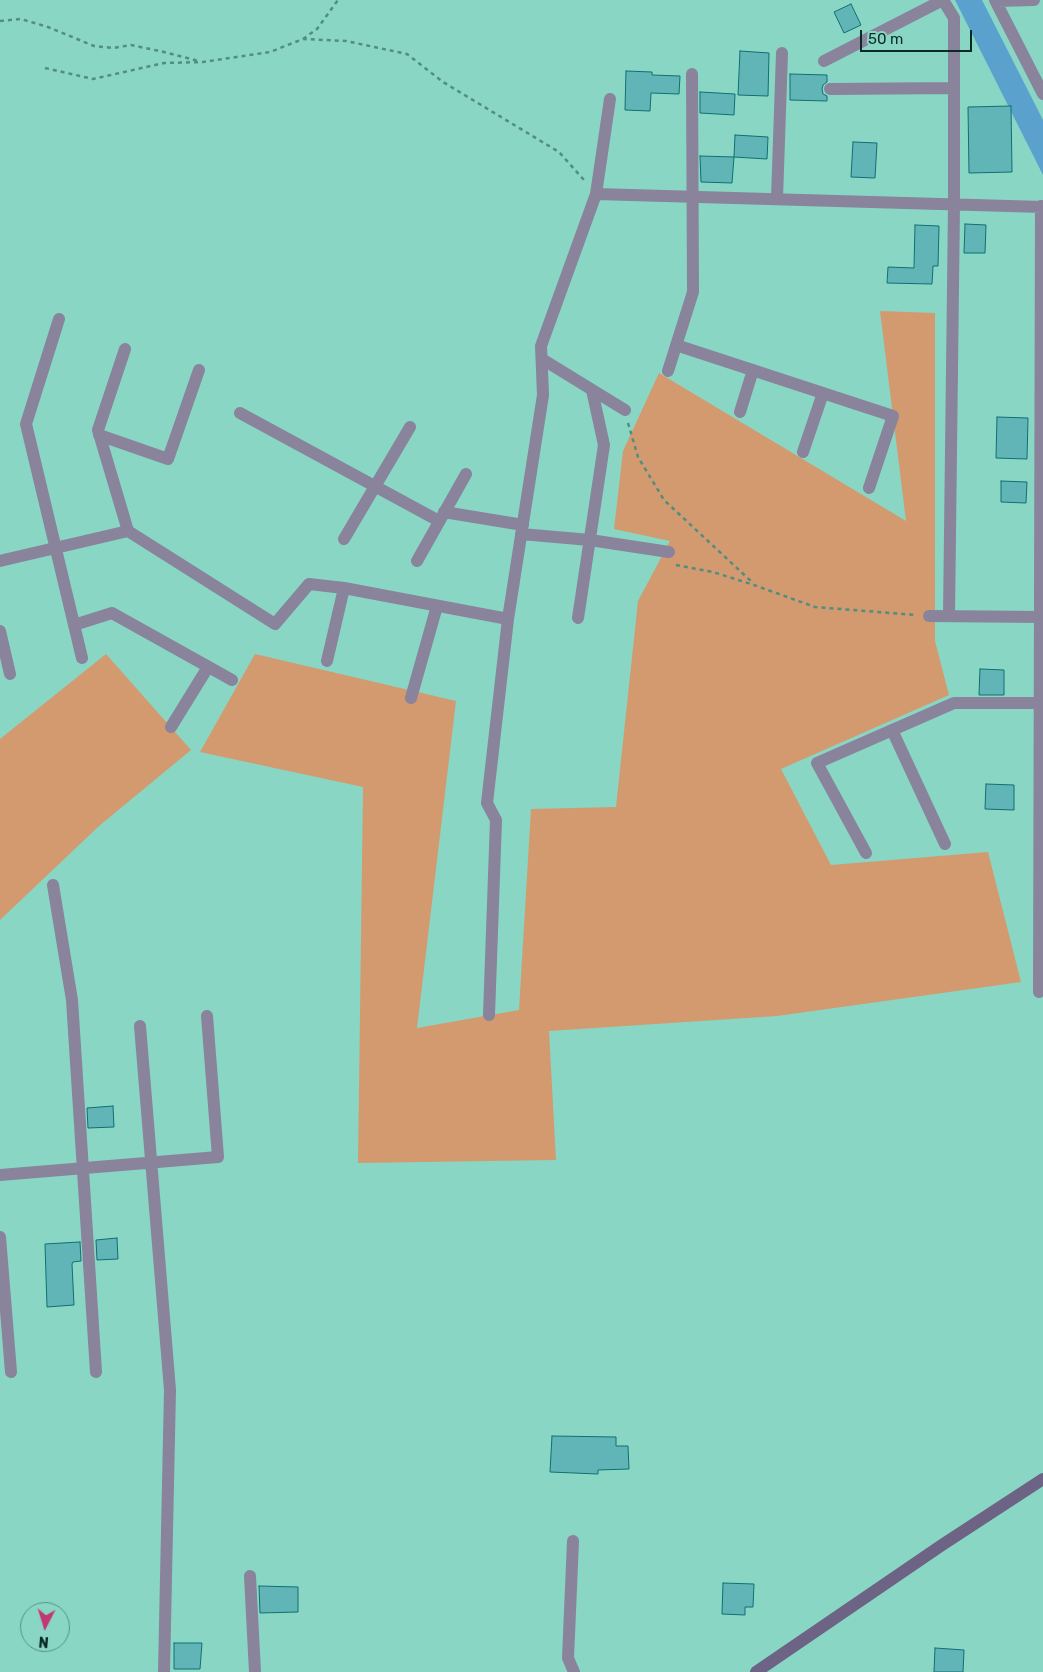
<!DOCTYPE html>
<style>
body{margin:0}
#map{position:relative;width:1043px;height:1672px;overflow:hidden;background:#89d6c4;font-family:Rubik,sans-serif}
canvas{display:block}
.north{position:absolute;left:20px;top:1602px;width:50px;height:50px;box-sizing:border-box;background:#89d6c4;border:1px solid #569284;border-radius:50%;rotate:185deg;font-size:14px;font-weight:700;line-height:20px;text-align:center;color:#092b24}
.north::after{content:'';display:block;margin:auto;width:18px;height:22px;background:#c13875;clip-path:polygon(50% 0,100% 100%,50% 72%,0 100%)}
.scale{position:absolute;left:860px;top:30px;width:112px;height:22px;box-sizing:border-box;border:2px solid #092b24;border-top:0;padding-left:6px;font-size:15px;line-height:18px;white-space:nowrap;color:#092b24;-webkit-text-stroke:4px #89d6c4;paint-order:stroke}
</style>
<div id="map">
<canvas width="1043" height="1672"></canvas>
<div class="north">N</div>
<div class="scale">50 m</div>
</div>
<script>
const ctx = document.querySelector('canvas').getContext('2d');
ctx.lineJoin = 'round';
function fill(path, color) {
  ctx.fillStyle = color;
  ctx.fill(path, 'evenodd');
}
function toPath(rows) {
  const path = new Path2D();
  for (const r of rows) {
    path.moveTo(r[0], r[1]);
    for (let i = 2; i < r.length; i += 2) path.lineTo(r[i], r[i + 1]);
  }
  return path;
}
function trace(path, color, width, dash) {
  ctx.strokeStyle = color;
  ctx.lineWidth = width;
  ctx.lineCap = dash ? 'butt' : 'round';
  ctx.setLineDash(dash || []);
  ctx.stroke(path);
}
const green = toPath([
 [880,311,935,313,935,641,949,695,781,769,831,865,988,852,1021,982,777,1016,549,1031,556,1160,358,1163,363,787,200,752,255,654,456,701,417,1028,519,1010,531,809,616,807,638,601,670,541,614,529,623,451,659,373,906,521],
 [106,654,191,750,99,826,0,920,0,739]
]);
const water = toPath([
 [955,0,982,0,1043,120,1043,175]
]);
const building = toPath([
 [851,4,861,25,844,33,834,12,851,4],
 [740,51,769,53,768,96,738,95,740,51],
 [626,71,652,72,652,75,680,76,679,94,651,93,650,111,625,110,626,71],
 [790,74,827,75,827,82,823,85,822,89,823,94,827,96,827,101,790,100,790,74],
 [700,92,735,94,734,115,700,113,700,92],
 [1011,106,1012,172,969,173,968,107,1011,106],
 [735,135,768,137,767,159,734,157,735,135],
 [853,142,877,143,875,178,851,177,853,142],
 [700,156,734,157,732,183,701,182,700,156],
 [965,224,986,225,985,253,964,253,965,224],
 [915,225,939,226,938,266,933,266,932,284,887,283,888,267,914,268,915,225],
 [997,417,1028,418,1027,459,996,458,997,417],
 [1001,481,1027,482,1026,503,1001,502,1001,481],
 [980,669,1004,670,1004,695,979,695,980,669],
 [986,784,1014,785,1014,810,985,809,986,784],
 [113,1106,114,1127,88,1128,87,1108,113,1106],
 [117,1238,118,1259,97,1260,96,1240,117,1238],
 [80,1242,81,1261,73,1262,72,1264,74,1305,47,1307,45,1244,80,1242],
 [552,1436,616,1437,616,1446,628,1446,629,1469,598,1470,598,1474,550,1472,552,1436],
 [723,1583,754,1584,753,1607,745,1607,745,1615,722,1614,723,1583],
 [259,1586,298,1587,298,1612,260,1613,259,1586],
 [174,1643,202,1643,200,1669,174,1669,174,1643],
 [935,1648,964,1650,963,1672,934,1672,935,1648]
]);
const path = toPath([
 [0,21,21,19,48,27,94,46,113,48,131,45,164,52,199,61],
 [303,39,317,29,338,0],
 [45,68,93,79,164,63,203,62,270,52,303,39,346,41,407,54,443,82,559,152,584,180],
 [628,423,638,457,664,500,753,583],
 [676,565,713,572,754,585,815,607,916,615]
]);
const street = toPath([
 [943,0,954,18,954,205,949,616],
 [995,0,1043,94],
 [996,1,1034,0],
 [824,61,943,0],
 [830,89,954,88],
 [596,194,610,99],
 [777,198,782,53],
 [59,319,26,424,82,658],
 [676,345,893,416,869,488],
 [125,349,98,430,128,531],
 [542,359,625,410],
 [668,371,693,292,692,74],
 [740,412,753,370],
 [240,413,439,521],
 [99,435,168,459,199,370],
 [803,452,823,393],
 [444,512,523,525],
 [521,534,590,540,669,552],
 [344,539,410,427],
 [0,561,128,531,275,624,309,584,344,588],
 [417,561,466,474],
 [929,616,1043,617],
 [578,618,604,445,592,390],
 [74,625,112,613,232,680],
 [0,631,10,674],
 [327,661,344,588,508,619],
 [411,698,437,606],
 [171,727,208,667],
 [892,730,945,844],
 [866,853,817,763,954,703,1040,703],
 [53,885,72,1000,96,1372],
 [1039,992,1041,206],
 [489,1015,496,820,487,803,508,619,543,395,541,346,596,194,1043,207],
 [140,1026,170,1390,164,1672],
 [0,1175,218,1157,207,1016],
 [0,1237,11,1372],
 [573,1541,568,1658,574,1672],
 [250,1576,255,1672]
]);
const secondary = toPath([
 [756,1672,942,1545,1043,1479]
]);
fill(green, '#d39a6f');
fill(water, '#5aa1cd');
fill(building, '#62b5b7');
trace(building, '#0d7072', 1);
trace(path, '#538d80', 2.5, [4, 4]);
trace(street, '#89839b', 12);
trace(secondary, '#6c6385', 12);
</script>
